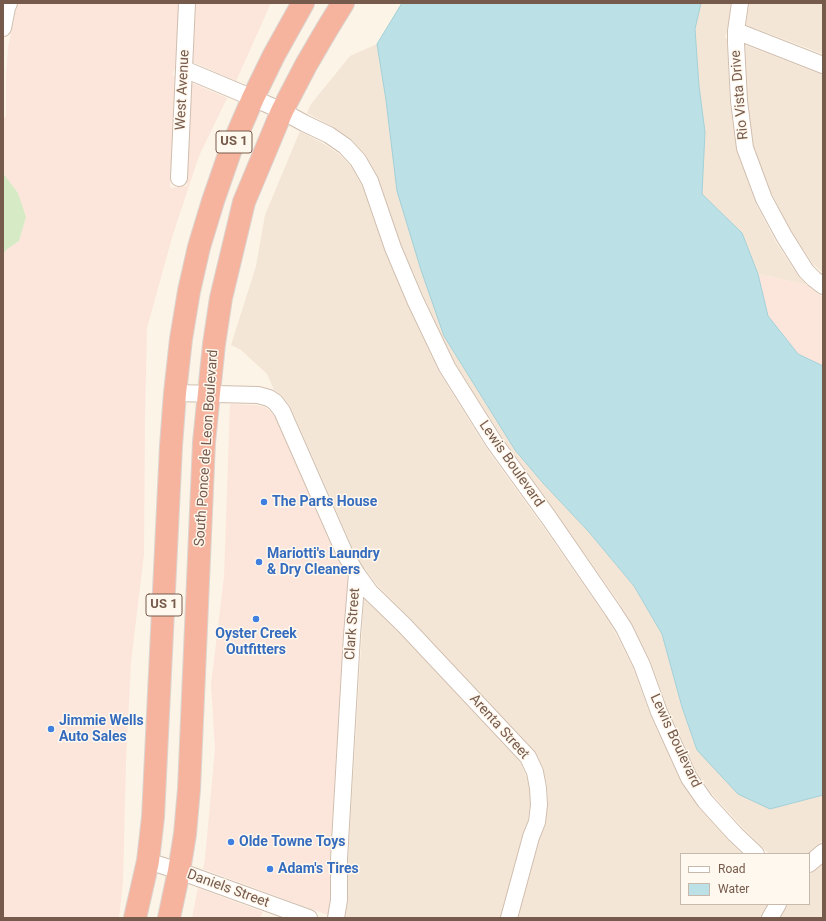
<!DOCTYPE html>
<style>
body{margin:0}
#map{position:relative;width:826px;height:921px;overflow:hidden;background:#fcf4e7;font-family:Roboto,sans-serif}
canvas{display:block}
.frame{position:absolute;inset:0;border:4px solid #765a4b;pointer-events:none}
.legend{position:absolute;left:680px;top:853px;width:130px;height:52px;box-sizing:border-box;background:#fff8ee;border:1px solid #c8b9ad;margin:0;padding:5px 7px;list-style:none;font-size:12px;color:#765a4b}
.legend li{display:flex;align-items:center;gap:8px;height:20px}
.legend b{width:20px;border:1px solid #c8b9ad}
</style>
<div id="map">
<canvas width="826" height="921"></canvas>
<div class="frame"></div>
<ul class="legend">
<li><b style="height:5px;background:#fff"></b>Road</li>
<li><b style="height:11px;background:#bbe1e6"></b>Water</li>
</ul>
</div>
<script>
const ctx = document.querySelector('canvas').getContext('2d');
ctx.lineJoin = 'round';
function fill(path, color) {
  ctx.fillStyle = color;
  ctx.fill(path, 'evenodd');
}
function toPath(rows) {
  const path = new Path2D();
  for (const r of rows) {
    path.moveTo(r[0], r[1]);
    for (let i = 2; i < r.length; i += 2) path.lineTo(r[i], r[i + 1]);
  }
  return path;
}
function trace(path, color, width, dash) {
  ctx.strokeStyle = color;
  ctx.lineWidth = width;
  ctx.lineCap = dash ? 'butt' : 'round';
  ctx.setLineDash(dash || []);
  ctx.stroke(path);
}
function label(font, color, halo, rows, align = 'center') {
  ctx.font = font + ' Roboto,sans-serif';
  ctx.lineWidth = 3;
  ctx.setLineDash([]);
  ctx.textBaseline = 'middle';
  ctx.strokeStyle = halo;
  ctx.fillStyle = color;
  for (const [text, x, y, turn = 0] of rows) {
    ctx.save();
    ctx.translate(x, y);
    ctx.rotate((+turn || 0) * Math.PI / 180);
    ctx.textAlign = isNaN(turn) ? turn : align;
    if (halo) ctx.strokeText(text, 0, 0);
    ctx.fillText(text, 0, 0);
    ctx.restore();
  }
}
const residential = toPath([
 [701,3,731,3,728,30,725,37,727,39,730,104,737,152,756,204,776,242,799,277,807,285,758,274,742,233,702,194,705,132,699,86,695,29],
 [749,3,823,3,823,54,746,25],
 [377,44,386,100,444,336,515,450,543,483,589,532,634,586,662,634,682,707,697,750,770,809,823,795,823,840,807,854,771,854,766,851,742,827,712,794,697,773,667,707,650,660,631,622,620,604,501,436,454,361,423,295,401,244,378,177,366,155,350,138,333,127,307,113,311,104,350,56],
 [745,45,823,75,823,273,813,264,791,231,772,194,753,145,747,100],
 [300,131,324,144,339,154,351,166,362,186,385,252,407,304,439,372,487,449,542,525,606,617,616,634,634,670,651,717,682,784,699,808,729,841,742,854,681,854,681,904,768,904,761,918,518,918,539,840,545,822,548,804,547,785,543,767,534,750,410,618,377,585,364,568,353,549,290,406,282,396,274,390,267,374,241,350,231,345,256,266,265,215],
 [364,599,398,632,521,763,526,776,530,791,530,805,528,820,523,835,500,918,345,918,348,899,348,858],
 [823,863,823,918,780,918,787,904,809,904,809,875]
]);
const commercial = toPath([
 [18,3,179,3,175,68,172,75,175,76,170,188,187,186,192,83,227,98,199,156,173,234,147,328,145,413,144,554,131,662,126,762,123,882,119,918,3,918,3,255,6,250,19,241,26,217,18,193,3,173,3,118,6,117,6,77,8,47,16,10],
 [196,3,271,3,236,81,193,62],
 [758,274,807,285,818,294,823,297,823,366,798,354,768,316],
 [230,404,256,405,265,407,269,410,275,417,337,559,345,573,345,574,348,578,343,635,330,859,330,900,328,915,203,869,205,859,215,749,211,685,224,577],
 [198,888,263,912,260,918,192,918]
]);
const green = toPath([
 [3,173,18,193,26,217,19,241,6,250,3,255]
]);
const water = toPath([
 [402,3,701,3,695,29,699,86,705,132,702,194,742,233,758,274,768,316,798,354,823,366,823,795,770,809,738,794,697,750,682,707,662,634,634,586,589,532,543,483,515,450,444,336,421,270,397,191,386,100,377,44,402,3]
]);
const street = toPath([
 [740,3,736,31,736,43,739,101,745,148,764,199,784,236,806,271,814,279,823,286],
 [3,28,7,8,9,3],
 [736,31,823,65],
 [184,69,253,98,282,111,304,123,329,135,345,146,358,160,370,181,393,248,415,300,447,367,494,442,549,518,613,611,624,628,642,665,659,712,689,778,705,801,735,834,756,854],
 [179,178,187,3],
 [175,393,258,395,269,398,275,402,282,411,345,554,357,574,352,635,339,859,339,900,336,918],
 [357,574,370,592,404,625,528,757,535,772,538,788,539,805,537,822,531,837,509,918],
 [148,861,179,871,309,918],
 [809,864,823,852],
 [770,918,778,904]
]);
const highway = toPath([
 [135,918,148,861,153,817,171,446,175,393,181,339,189,291,199,247,213,201,231,149,253,98,274,55,303,3],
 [169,918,179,871,185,834,189,789,204,442,214,344,221,298,244,202,282,111,306,65,327,29,343,3]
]);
const markers = [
 [264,502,4,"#3f7fe0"],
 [259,562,4,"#3f7fe0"],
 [256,619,4,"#3f7fe0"],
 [51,729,4,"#3f7fe0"],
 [231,842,4,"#3f7fe0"],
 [270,869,4,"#3f7fe0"]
];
const shields = [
 [234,142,36],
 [164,605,36]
];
const shieldNames = [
 ["US 1",234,142],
 ["US 1",164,605]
];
const streetNames = [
 ["West Avenue",183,90,-87],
 ["Rio Vista Drive",740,95,-95],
 ["South Ponce de Leon Boulevard",207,448,-86],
 ["Lewis Boulevard",511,464,55],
 ["Clark Street",353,624,-86],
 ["Arenta Street",499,727,48],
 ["Lewis Boulevard",675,741,65],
 ["Daniels Street",228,889,20]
];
const shopNames = [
 ["The Parts House",272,502],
 ["Mariotti's Laundry",267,554],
 ["& Dry Cleaners",267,570],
 ["Oyster Creek",256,634,"center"],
 ["Outfitters",256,650,"center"],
 ["Jimmie Wells",59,721],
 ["Auto Sales",59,737],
 ["Olde Towne Toys",239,842],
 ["Adam's Tires",278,869]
];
fill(residential, '#f4e6d6');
fill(commercial, '#fce5db');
fill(green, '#d5eac5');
fill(water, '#bbe1e6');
trace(water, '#a2d0d8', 1);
trace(street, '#d0beaf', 18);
trace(highway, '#dbd4d0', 24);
trace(street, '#fff', 16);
trace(highway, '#f6b49f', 22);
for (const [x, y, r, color] of markers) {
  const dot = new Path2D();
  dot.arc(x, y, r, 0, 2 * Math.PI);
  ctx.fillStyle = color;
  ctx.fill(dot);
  trace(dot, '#fff8ee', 1.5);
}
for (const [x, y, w] of shields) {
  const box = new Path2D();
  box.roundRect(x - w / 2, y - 11, w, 22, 3);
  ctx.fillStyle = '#fff8ee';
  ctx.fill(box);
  trace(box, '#765a4b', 1);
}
label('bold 13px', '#765a4b', null, shieldNames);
label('14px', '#765a4b', '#fff8ee', streetNames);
label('bold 14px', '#366cbe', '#fff8ee', shopNames, 'left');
</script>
